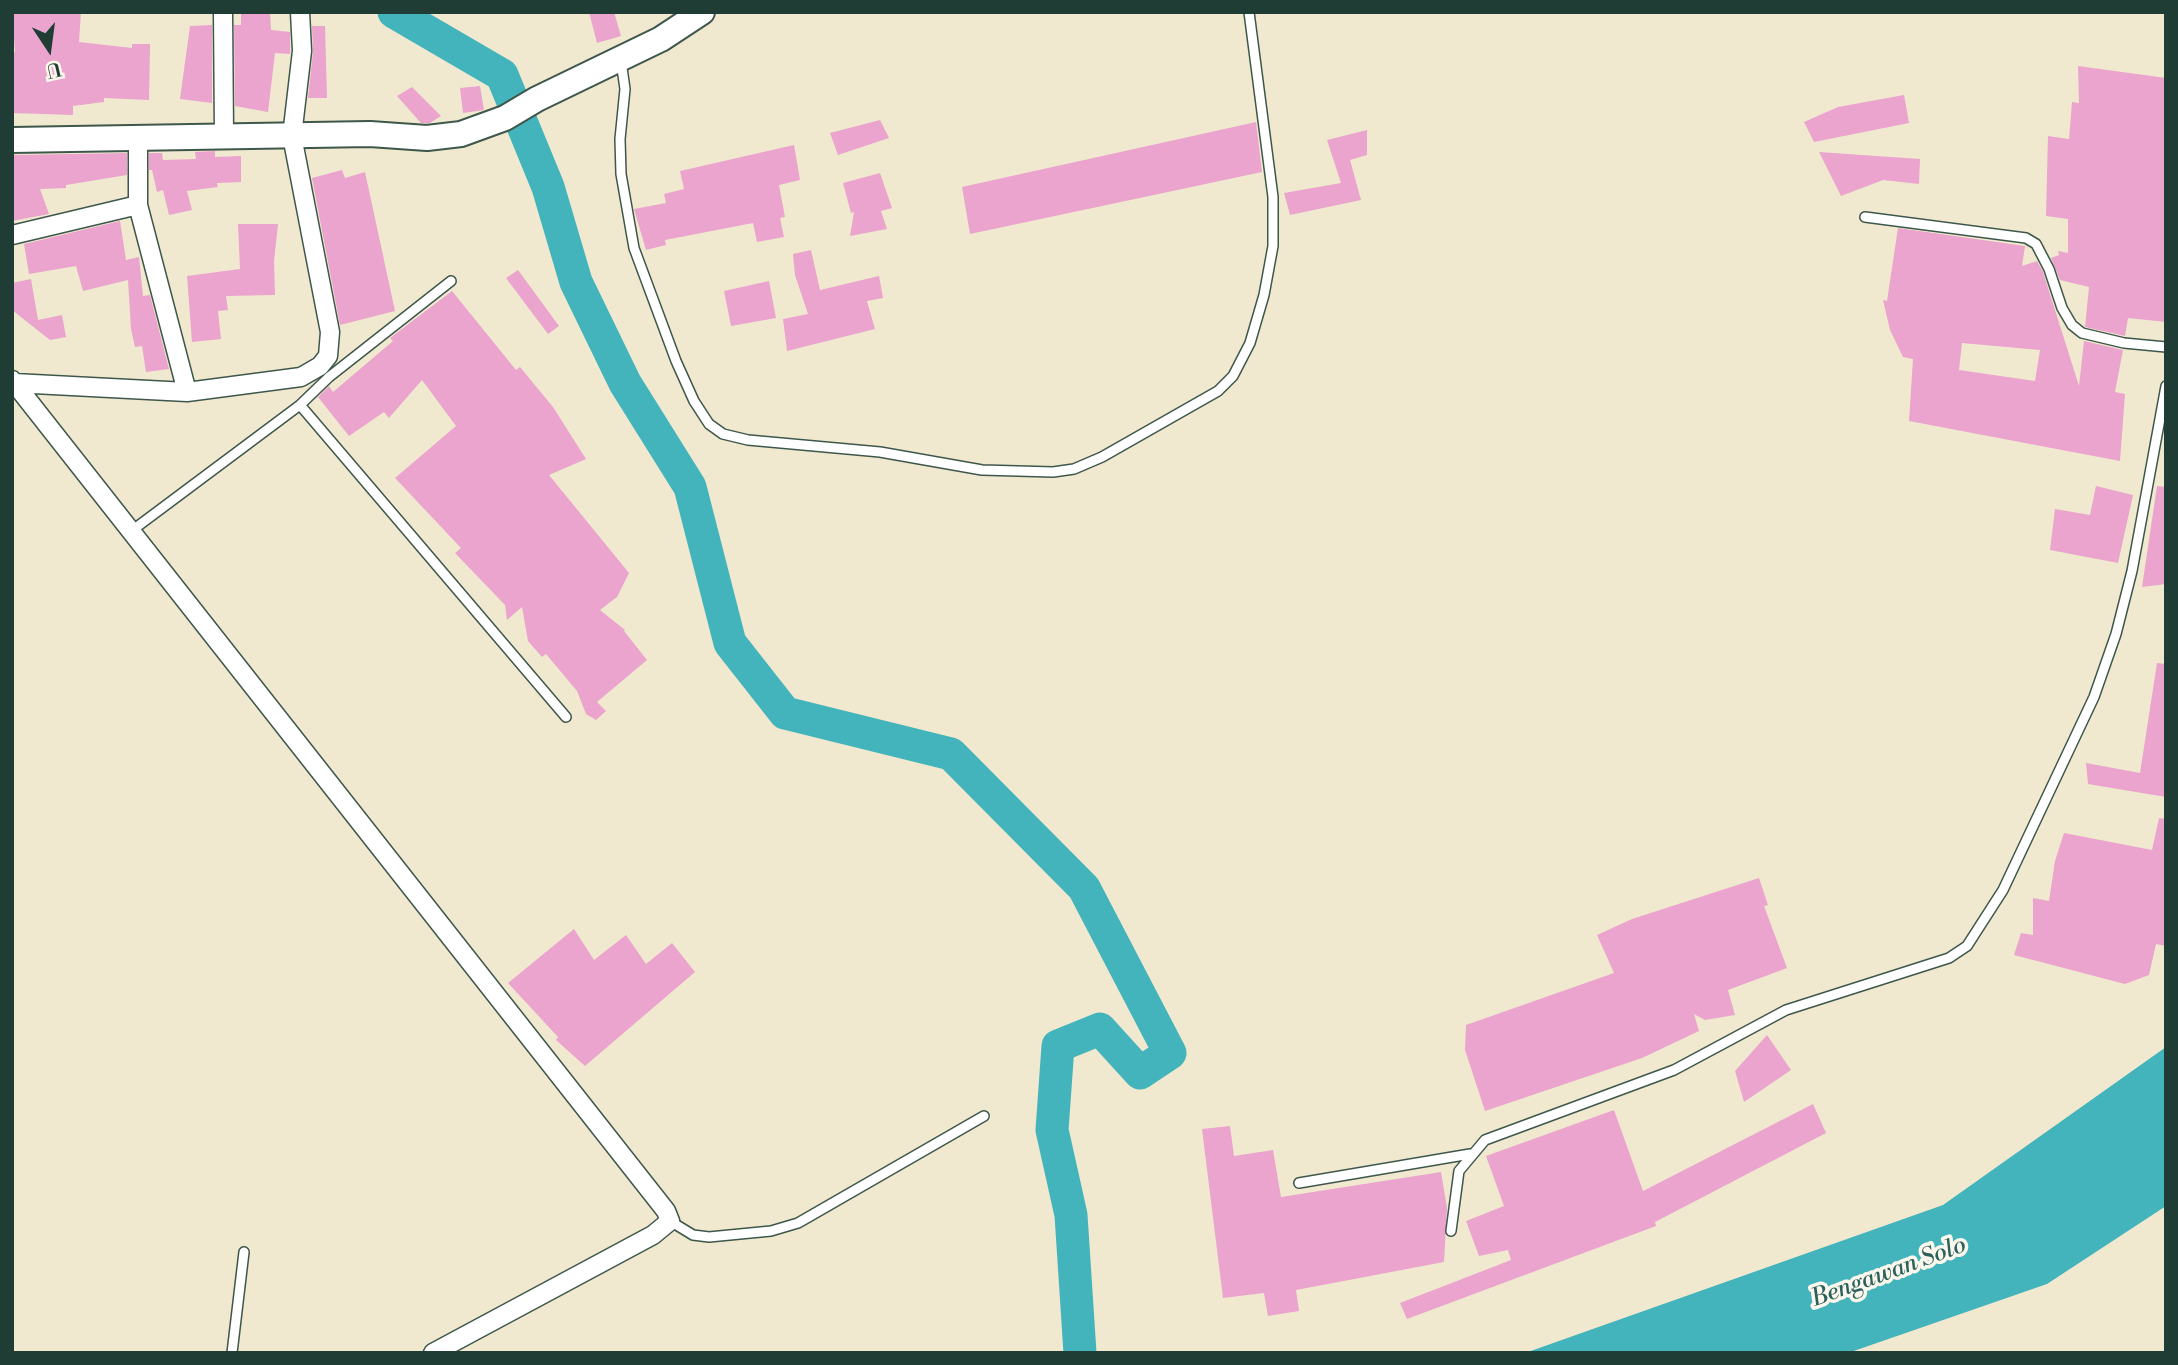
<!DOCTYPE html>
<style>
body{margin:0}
#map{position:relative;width:2178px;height:1365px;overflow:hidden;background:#f0e9cf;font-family:"Libre Bodoni",serif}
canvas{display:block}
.frame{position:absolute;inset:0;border:14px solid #1f3d34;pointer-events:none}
.north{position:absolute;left:14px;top:14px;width:70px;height:70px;-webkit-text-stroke:5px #fbf7ec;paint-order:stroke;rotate:167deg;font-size:19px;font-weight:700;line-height:28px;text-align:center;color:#1f3d34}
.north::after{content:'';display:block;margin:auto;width:24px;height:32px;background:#1f3d34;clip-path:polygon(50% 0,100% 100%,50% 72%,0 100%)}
</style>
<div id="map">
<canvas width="2178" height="1365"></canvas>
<div class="frame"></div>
<div class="north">U</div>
</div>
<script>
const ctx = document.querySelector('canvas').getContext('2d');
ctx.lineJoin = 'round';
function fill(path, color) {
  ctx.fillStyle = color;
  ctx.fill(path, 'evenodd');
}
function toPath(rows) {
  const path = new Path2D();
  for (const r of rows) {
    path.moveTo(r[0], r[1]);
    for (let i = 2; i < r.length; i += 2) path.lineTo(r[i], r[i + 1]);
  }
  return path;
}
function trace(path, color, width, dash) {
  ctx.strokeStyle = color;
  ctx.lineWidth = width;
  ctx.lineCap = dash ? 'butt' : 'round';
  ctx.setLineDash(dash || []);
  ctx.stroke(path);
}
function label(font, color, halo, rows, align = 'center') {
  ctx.font = font + ' "Libre Bodoni",serif';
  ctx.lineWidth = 7;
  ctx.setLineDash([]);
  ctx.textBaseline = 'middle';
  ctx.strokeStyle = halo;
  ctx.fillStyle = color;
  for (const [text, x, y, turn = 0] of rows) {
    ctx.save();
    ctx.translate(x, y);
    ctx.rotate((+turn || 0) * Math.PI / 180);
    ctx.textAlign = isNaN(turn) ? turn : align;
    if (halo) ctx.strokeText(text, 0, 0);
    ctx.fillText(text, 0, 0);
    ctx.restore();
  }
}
const water = toPath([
 [2166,1047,2166,1206,2047,1284,1848,1353,1525,1353,1943,1205]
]);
const river = toPath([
 [394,12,502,75,548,187,576,282,625,383,690,487,730,643,785,713,951,754,1084,888,1170,1053,1140,1073,1100,1029,1058,1046,1052,1130,1071,1215,1080,1353]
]);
const building = toPath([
 [12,12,81,12,79,42,132,48,132,44,150,44,149,100,104,98,104,102,73,106,73,115,12,113,12,53,15,52],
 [241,12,270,12,271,30,290,32,290,54,275,53,268,112,235,106,234,25,241,25],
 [589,12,614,12,621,36,597,43],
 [212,25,212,103,180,99,190,26],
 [312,26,325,26,327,98,308,98,313,52],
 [2078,66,2166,78,2166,322,2128,318,2125,336,2085,327,2089,287,2060,280,2051,258,2059,255,2058,251,2068,253,2068,219,2046,216,2048,136,2069,139,2072,102,2079,103],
 [480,86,484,110,463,113,460,88],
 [412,87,441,116,430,123,421,123,397,96],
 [1904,95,1909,123,1814,142,1804,122,1838,107],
 [880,120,889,138,838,155,830,133],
 [1256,122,1262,172,970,234,962,187],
 [1367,130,1367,155,1350,160,1361,200,1290,215,1284,193,1341,183,1327,140],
 [794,145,800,180,779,185,785,217,780,218,784,237,757,242,753,223,665,240,666,245,646,250,634,209,666,203,664,194,684,189,680,171],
 [215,151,215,157,241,156,241,182,217,183,218,187,187,191,192,210,169,215,163,190,157,192,152,170,149,170,149,153,162,153,163,160,196,159,195,152],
 [1819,152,1920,159,1919,184,1883,180,1841,196],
 [127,153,127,175,66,185,66,188,40,189,49,214,12,221,12,155],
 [342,170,345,178,365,172,395,311,340,325,312,178],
 [880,173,892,208,881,211,887,229,850,236,854,212,851,213,843,183],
 [120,221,126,260,139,257,143,296,150,295,169,369,146,372,142,346,135,347,131,329,128,280,83,291,76,266,29,274,24,244],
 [238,224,278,224,274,261,275,295,226,296,228,310,218,311,221,339,192,342,187,276,240,269],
 [1898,228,2025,246,2022,266,2037,261,2043,272,2079,386,2084,341,2123,350,2115,392,2125,394,2120,461,1909,421,1913,359,1903,357,1890,330,1883,300,1887,301],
 [1962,343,2040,350,2035,381,1959,370],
 [811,250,820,290,879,276,883,298,867,301,875,329,787,351,783,319,808,314,795,275,793,254],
 [518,270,559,326,548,334,506,278],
 [31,279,38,320,62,315,66,337,50,340,12,310,12,283],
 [769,281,776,318,731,326,724,291],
 [452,291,516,370,520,367,553,407,586,459,549,475,629,573,617,597,600,610,625,630,624,631,647,660,597,702,606,711,596,720,586,714,577,691,546,654,542,657,528,641,522,607,507,620,505,605,455,553,461,548,395,478,456,426,422,380,389,418,384,412,349,436,318,397,329,386,333,392,393,341,390,338],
 [2096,486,2133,495,2118,563,2050,550,2055,509,2090,515],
 [2157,486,2166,487,2166,584,2142,587],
 [2157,663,2166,664,2166,797,2088,784,2086,763,2140,773],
 [2159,818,2166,819,2166,946,2156,944,2149,975,2125,984,2014,955,2021,933,2033,935,2033,898,2049,901,2055,861,2064,833,2152,850],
 [1759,878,1768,905,1764,906,1787,968,1728,990,1735,1015,1705,1020,1694,1014,1699,1031,1642,1058,1485,1111,1465,1050,1466,1025,1614,973,1597,935,1632,919],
 [574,929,594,960,626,935,646,964,672,943,695,972,585,1066,556,1040,558,1037,508,983],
 [1767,1035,1791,1070,1744,1102,1735,1071],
 [1813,1104,1826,1133,1655,1222,1656,1226,1407,1319,1400,1303,1511,1260,1508,1250,1479,1256,1466,1221,1504,1206,1486,1156,1614,1110,1643,1191],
 [1230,1126,1234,1156,1273,1150,1281,1197,1441,1172,1447,1208,1444,1262,1296,1290,1299,1311,1268,1316,1264,1293,1223,1298,1202,1129]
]);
const lane = toPath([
 [621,61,625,89,620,139,621,174,634,248,676,361,694,401,709,424,723,434,748,440,880,452,982,470,1053,472,1074,469,1102,457,1218,391,1233,376,1250,343,1264,295,1273,246,1273,197,1249,12],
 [1865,217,2026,238,2036,244,2049,269,2062,308,2072,325,2082,333,2124,343,2166,347],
 [300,405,566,717],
 [130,532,300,405,329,377,451,281],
 [1299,1183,1470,1154],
 [670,1221,693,1235,709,1237,771,1231,798,1223,984,1116],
 [1451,1231,1459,1171,1485,1140,1674,1070,1786,1010,1949,958,1967,946,2003,890,2094,697,2116,634,2132,571,2166,386],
 [232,1353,244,1252]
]);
const street = toPath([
 [223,12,224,135],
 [138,139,138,205,187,392],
 [12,235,138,205],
 [12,380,666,1211,670,1221,653,1235,433,1353],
 [14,383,187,392,301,377,320,366,328,356,330,332,292,136,302,51,300,12]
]);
const secondary = toPath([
 [12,140,370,134,427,138,461,134,505,118,537,99,661,39,702,12]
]);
const waterNames = [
 ["Bengawan Solo",1889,1273,-20]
];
fill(water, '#44b4bc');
trace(river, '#44b4bc', 33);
fill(building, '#eaa4ce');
trace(lane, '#3e574b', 12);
trace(street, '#3e574b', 21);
trace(secondary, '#3e574b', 28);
trace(lane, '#fff', 9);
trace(street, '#fff', 18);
trace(secondary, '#fff', 24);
label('italic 24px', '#2a615d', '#fbf7ec', waterNames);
</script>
